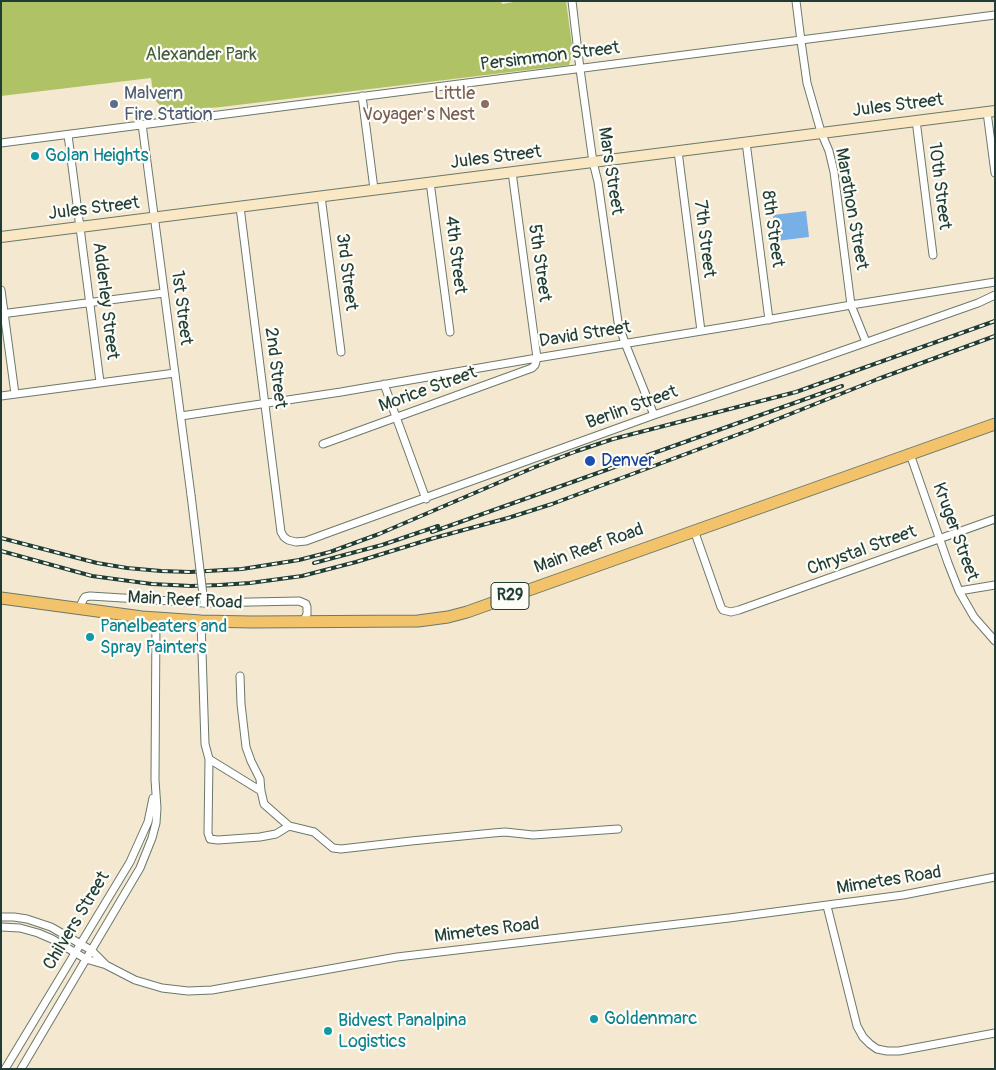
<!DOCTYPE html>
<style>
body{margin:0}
#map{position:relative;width:996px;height:1070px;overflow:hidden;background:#f5e8d1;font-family:Pangolin,sans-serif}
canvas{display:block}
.frame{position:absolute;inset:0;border:2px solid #1f3d34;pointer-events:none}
</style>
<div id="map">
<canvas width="996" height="1070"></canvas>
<div class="frame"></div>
</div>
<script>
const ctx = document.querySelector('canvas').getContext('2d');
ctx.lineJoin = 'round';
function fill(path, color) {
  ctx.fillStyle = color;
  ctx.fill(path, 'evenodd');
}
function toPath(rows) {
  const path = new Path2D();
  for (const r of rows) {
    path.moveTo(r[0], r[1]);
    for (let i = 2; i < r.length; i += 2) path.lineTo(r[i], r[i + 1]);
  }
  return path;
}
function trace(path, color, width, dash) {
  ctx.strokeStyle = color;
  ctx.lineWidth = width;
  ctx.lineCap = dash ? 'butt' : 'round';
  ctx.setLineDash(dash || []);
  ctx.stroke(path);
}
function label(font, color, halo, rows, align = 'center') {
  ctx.font = font + ' Pangolin,sans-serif';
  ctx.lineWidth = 4.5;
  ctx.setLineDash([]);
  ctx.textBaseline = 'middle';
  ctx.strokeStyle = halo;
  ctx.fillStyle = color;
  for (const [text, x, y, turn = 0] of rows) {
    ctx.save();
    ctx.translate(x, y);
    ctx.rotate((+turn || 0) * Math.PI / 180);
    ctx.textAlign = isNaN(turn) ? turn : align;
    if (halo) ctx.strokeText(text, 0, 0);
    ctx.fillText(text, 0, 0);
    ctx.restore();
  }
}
const green = toPath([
 [1,1,501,1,502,4,519,1,566,1,573,52,569,65,221,107,166,112,154,99,151,78,1,96]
]);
const water = toPath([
 [806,211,809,237,776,241,773,215]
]);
const minor = toPath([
 [572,1,580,69,593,162,598,182,618,322,625,343,654,415],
 [796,1,801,41,807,83,821,132,829,151,834,172,851,305,866,342],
 [362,96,374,189],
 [987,112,995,173],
 [916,120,933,255],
 [142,124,191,495],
 [68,135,100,382],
 [746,142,769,320],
 [1,143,995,15],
 [678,151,701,331],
 [430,182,450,332],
 [321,196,341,352],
 [240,207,281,532,284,537,288,540,296,542,306,541,336,530,654,415,799,366,978,303,995,295],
 [1,290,15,394],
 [1,314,164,293],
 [384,384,426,499],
 [1,396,175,373],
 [181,416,341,392,537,358,738,325,851,305,995,282],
 [323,444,532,368,535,365,537,358,512,172],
 [910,454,948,563,959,591,974,617,995,641],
 [694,530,721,607,723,610,731,612,739,610,995,519],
 [959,591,995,585],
 [79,609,83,600,85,597,90,596,204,603,299,601,306,604,307,607,307,614,303,622],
 [201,621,205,744,209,759,261,791,264,804,289,826,314,832,333,848,341,849,411,841,493,833,505,832,533,835,618,829],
 [240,676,241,704,246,747,251,761,260,779,261,791],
 [209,759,208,833,210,839,218,840,260,837,276,834,289,826],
 [827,906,857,1026,863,1037,870,1044,877,1049,887,1051,899,1051,995,1033],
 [1,917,14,917,27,919,51,927,91,950,106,965,135,980,162,988,188,991,212,990,397,957,729,918,903,895,995,877],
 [1,927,20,928,38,933,52,939,86,959,103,964],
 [5,1069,130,862,148,822,153,798],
 [21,1069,140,868,152,838,156,823,157,808,155,780,156,618]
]);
const secondary = toPath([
 [1,237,995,111]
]);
const primary = toPath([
 [1,598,142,617,201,621,252,622,418,621,448,617,467,612,995,424]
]);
const rail = toPath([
 [432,532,842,386],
 [1,538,97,563,127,568,161,571,190,572,242,569,299,560,330,552,379,534,535,467,577,451,613,439,796,392,995,321],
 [1,551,92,576,152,584,191,586,220,585,250,583,302,576,356,562,434,538,508,518,552,504,750,430,878,379,995,336],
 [314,563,382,545,438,526]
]);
const minorBridge = toPath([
 [191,495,204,603]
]);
const markers = [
 [114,104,5,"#5c6f8a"],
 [485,104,5,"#8d6e63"],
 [35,156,5,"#0f9aa8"],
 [590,461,6,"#1a4fb4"],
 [90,637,5,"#0f9aa8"],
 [594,1019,5,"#0f9aa8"],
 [328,1031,5,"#0f9aa8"]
];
const shields = [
 [510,596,38]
];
const shieldNames = [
 ["R29",510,596]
];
const parkNames = [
 ["Alexander Park",201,55]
];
const streetNames = [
 ["Persimmon Street",550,57,-7],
 ["Jules Street",898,106,-7],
 ["Jules Street",496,158,-7],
 ["Mars Street",610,171,81],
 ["10th Street",939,186,83],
 ["Jules Street",94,209,-7],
 ["Marathon Street",851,209,80],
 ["8th Street",772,229,82],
 ["7th Street",704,239,83],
 ["4th Street",455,255,83],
 ["5th Street",539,263,82],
 ["3rd Street",346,272,83],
 ["Adderley Street",105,301,83],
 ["1st Street",181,308,83],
 ["David Street",585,335,-9],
 ["2nd Street",275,368,83],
 ["Morice Street",428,390,-20],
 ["Berlin Street",632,408,-20],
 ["Kruger Street",955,532,70],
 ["Main Reef Road",589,549,-20],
 ["Chrystal Street",862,551,-20],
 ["Main Reef Road",185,601,3],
 ["Mimetes Road",889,881,-9],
 ["Chilvers Street",77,921,-59],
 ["Mimetes Road",487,931,-7]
];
const serviceNames = [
 ["Malvern",124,94],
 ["Fire Station",124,115]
];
const educationNames = [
 ["Little",475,94],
 ["Voyager's Nest",475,115]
];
const cultureNames = [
 ["Golan Heights",45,156],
 ["Panelbeaters and",100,627],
 ["Spray Painters",100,648],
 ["Goldenmarc",604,1019],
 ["Bidvest Panalpina",338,1021],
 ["Logistics",338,1042]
];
const transitNames = [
 ["Denver",601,461]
];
fill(green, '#b0c266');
fill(water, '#77afe7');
trace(minor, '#6a796b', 9);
trace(secondary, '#6a796b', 12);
trace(primary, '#6a796b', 13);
trace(minor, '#fff', 7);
trace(secondary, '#fae7c3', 10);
trace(primary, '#f2c36a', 11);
trace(rail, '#1f3d34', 4);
trace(rail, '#fdfcf7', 2, [5.5]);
trace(minorBridge, '#6a796b', 9, []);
trace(minorBridge, '#fff', 7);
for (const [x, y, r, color] of markers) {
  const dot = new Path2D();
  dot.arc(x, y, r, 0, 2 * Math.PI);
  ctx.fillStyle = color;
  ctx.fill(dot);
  trace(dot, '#fdfcf7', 2);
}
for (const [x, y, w] of shields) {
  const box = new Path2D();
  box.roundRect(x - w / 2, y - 13.5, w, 27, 4);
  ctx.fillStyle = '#fdfcf7';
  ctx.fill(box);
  trace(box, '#1f3d34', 1);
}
label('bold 16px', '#1f3d34', null, shieldNames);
label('18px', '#435e40', '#fdfcf7', parkNames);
label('18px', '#1f3d34', '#fdfcf7', streetNames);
label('18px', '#4e5e75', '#fdfcf7', serviceNames, 'left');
label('18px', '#785e54', '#fdfcf7', educationNames, 'right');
label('18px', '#0d838f', '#fdfcf7', cultureNames, 'left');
label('18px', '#164399', '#fdfcf7', transitNames, 'left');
</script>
